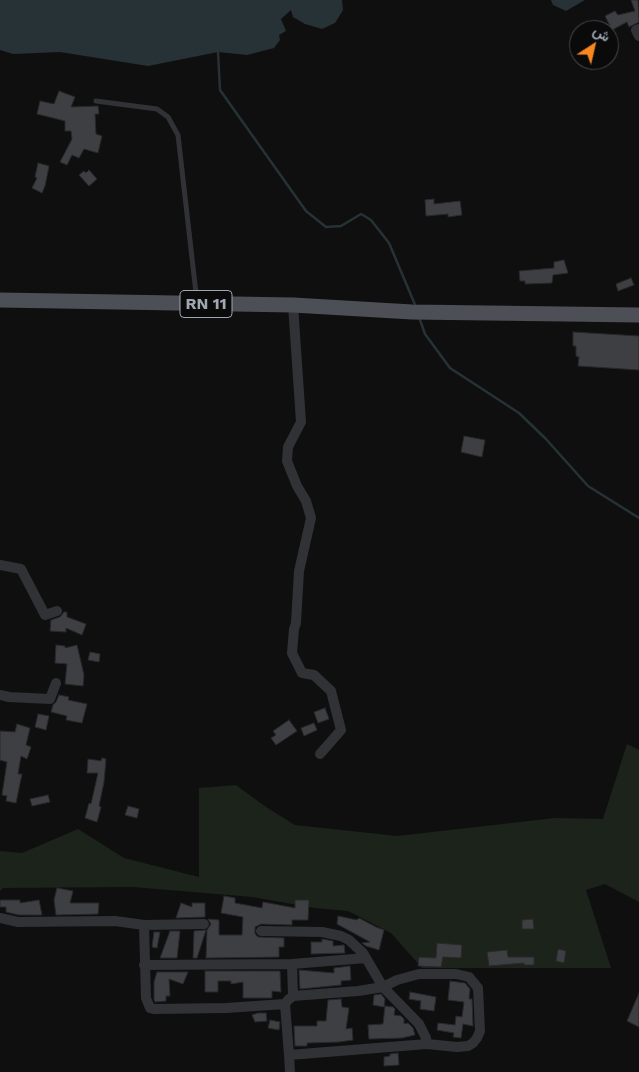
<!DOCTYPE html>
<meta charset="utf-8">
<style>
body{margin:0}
#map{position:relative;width:639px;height:1072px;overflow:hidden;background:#0f0f10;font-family:"Work Sans",Vazirmatn,sans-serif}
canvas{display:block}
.north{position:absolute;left:569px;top:20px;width:50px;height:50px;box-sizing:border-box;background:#0a0a0b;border:1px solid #46494e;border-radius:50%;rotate:35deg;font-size:14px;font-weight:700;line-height:20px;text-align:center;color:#9fa8b2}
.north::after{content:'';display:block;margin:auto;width:18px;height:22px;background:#f9871e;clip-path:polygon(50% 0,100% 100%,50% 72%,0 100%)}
</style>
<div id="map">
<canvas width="639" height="1072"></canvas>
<div class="north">ش</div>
</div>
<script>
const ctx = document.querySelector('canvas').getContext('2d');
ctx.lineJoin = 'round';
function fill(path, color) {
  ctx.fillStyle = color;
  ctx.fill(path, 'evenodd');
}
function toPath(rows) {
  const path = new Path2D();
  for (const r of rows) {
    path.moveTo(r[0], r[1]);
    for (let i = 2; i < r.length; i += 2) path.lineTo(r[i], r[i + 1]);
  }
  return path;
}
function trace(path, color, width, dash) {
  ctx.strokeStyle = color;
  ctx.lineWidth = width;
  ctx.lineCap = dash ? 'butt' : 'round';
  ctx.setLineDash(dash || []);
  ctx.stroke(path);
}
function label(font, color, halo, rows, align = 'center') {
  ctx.font = font + ' "Work Sans",sans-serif';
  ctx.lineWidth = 5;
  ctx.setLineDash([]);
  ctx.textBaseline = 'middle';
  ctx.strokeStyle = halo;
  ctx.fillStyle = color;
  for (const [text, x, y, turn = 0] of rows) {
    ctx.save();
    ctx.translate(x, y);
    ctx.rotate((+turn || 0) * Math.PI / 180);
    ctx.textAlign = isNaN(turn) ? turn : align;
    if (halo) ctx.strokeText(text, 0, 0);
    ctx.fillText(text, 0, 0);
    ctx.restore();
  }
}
const green = toPath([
 [627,744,639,750,639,902,605,884,586,890,611,968,422,968,391,933,348,911,315,908,252,897,133,887,3,888,0,891,0,851,22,853,78,829,124,858,199,877,199,788,236,785,266,807,295,825,397,836,555,818,603,819]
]);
const water = toPath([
 [0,0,342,0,343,10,335,23,322,29,305,24,293,17,291,10,281,19,286,31,279,35,280,40,274,48,247,55,218,52,148,66,60,52,13,54,0,50],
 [551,0,585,0,566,11,553,5]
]);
const stream = toPath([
 [218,52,220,90,306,211,326,227,341,226,361,214,371,220,389,243,416,307],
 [419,317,425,334,450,368,519,413,546,439,588,486,639,518]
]);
const building = toPath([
 [631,0,638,0,639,22,629,27,627,22,612,30,605,16,615,11,618,15,635,11,631,0],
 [59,91,75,97,71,107,98,106,99,114,95,114,96,134,102,136,98,153,84,149,79,158,72,155,67,165,60,162,72,139,71,131,65,131,65,121,37,114,40,101,54,104,59,91],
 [38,163,49,166,45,186,42,193,32,188,37,178,35,177,38,163],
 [89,170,97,179,89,186,79,175,84,171,86,173,89,170],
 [434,199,434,204,460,201,462,215,448,217,448,214,426,216,425,200,434,199],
 [564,260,568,273,553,275,552,283,525,284,525,281,520,281,519,271,554,268,554,262,564,260],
 [631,278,634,285,618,291,616,284,631,278],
 [573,332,639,336,639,370,578,366,579,357,576,356,576,346,573,346,573,332],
 [464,436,485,440,482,457,461,452,464,436],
 [64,612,67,612,67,617,86,624,82,635,66,628,66,632,50,631,51,620,60,617,64,612],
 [56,645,65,646,65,648,77,645,84,675,83,686,65,684,67,664,55,663,56,645],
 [90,652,100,654,99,662,88,660,90,652],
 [59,695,69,697,68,700,87,704,82,723,66,720,67,716,51,712,53,705,56,702,59,695],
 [325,708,329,719,318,723,314,712,325,708],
 [38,714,49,716,46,730,35,727,38,714],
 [289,720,297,731,276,745,271,738,276,735,273,731,289,720],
 [314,723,317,730,304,736,301,728,314,723],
 [17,724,30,728,26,745,31,747,27,759,21,756,18,774,22,774,16,803,6,801,7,796,2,795,7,762,0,760,0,731,15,732,17,724],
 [102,758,106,759,104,782,99,806,101,807,97,822,85,818,89,803,91,804,98,773,87,773,88,759,101,761,102,758],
 [48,795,50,802,32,806,30,799,48,795],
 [128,806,139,809,137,818,125,815,128,806],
 [57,888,73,891,70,903,99,903,98,914,56,915,54,900,57,888],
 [224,896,235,898,235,903,262,908,263,902,295,908,295,900,309,900,308,920,292,920,292,925,261,924,255,927,255,934,258,937,284,938,284,947,279,947,279,957,206,958,207,930,211,924,208,919,219,920,219,935,242,935,243,917,221,913,224,896],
 [0,900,20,900,20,903,39,900,42,915,19,915,6,912,6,907,0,907,0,900],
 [181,903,192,907,192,903,205,903,205,917,176,918,181,903],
 [338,916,357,920,359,918,376,927,384,930,379,950,366,946,362,943,370,942,337,924,338,916],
 [533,919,534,929,522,929,522,920,533,919],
 [206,930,197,958,193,958,194,931,206,930],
 [170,931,180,931,177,958,160,958,170,931],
 [154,932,160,932,157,948,152,947,154,932],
 [322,939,333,941,333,946,344,945,345,953,311,954,311,942,322,942,322,939],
 [437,943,462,945,461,958,443,957,441,967,418,966,419,957,436,958,437,943],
 [558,949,566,951,564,963,556,961,558,949],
 [507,950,508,957,534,957,534,965,524,965,524,963,489,966,487,952,507,950],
 [350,966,351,980,341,981,341,985,300,989,299,970,334,973,334,968,350,966],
 [205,971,280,971,281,992,272,991,272,998,243,998,243,982,231,984,231,981,218,981,218,992,205,992,205,971],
 [157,972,188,972,183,984,169,979,170,996,166,996,166,1001,155,1002,154,999,154,982,157,972],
 [450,981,465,983,470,989,469,999,472,999,473,1026,463,1024,461,1038,453,1037,454,1033,437,1030,438,1023,455,1025,456,1016,462,1017,464,1002,448,1000,450,981],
 [410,992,436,997,434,1011,420,1009,421,1001,409,999,410,992],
 [639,993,639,1027,627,1021,639,993],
 [381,994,385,999,384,1007,373,1005,374,995,381,994],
 [341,999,342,1007,349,1008,346,1029,352,1028,353,1040,339,1042,307,1043,307,1046,295,1046,294,1026,317,1026,317,1021,326,1021,328,1000,341,999],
 [385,1006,393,1007,395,1009,394,1015,401,1016,404,1019,404,1024,408,1023,413,1028,415,1035,402,1038,369,1039,368,1025,383,1024,385,1006],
 [258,1013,266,1013,267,1021,255,1022,252,1015,258,1013],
 [270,1020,280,1022,279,1030,268,1028,270,1020],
 [398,1053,399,1065,384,1066,384,1057,390,1056,390,1054,398,1053]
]);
const lane = toPath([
 [96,101,157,109,168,117,178,135,197,302]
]);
const street = toPath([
 [639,29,636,30,639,36],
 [293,305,301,422,288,447,287,461,297,486,306,501,311,518,299,571,296,623,294,629,292,653,302,673,314,675,331,691,341,730,320,754],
 [0,565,21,569,45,615,57,611],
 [0,695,9,697,50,699,56,683],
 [0,918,18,922,115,921,144,925,146,998,150,1008,155,1009,226,1008,285,1004],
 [144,925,204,924],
 [261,931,322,932,341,936,349,940,363,953,383,987,419,1024,426,1038,427,1044,289,1055,290,1072],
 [144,965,292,964],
 [293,996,292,964,366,958],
 [289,1055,285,1004,288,1000,293,996,358,991,383,987,397,980,419,974,456,974,469,977,478,988,480,1031,477,1038,473,1043,468,1046,457,1047,427,1044]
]);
const primary = toPath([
 [0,300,293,305,412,312,639,315]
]);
const shields = [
 [206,304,52]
];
const shieldNames = [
 ["RN 11",206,304]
];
fill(green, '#1b231b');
fill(water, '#273236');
trace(stream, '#273236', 2.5);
fill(building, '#3e3f43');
trace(building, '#29292c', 1);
trace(lane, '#303235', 5);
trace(street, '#303235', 10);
trace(primary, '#4c4f55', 15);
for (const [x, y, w] of shields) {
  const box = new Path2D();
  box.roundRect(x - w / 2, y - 13.5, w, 27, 4);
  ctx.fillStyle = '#0a0a0b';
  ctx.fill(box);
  trace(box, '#9fa8b2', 1);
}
label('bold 16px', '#9fa8b2', null, shieldNames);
</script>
